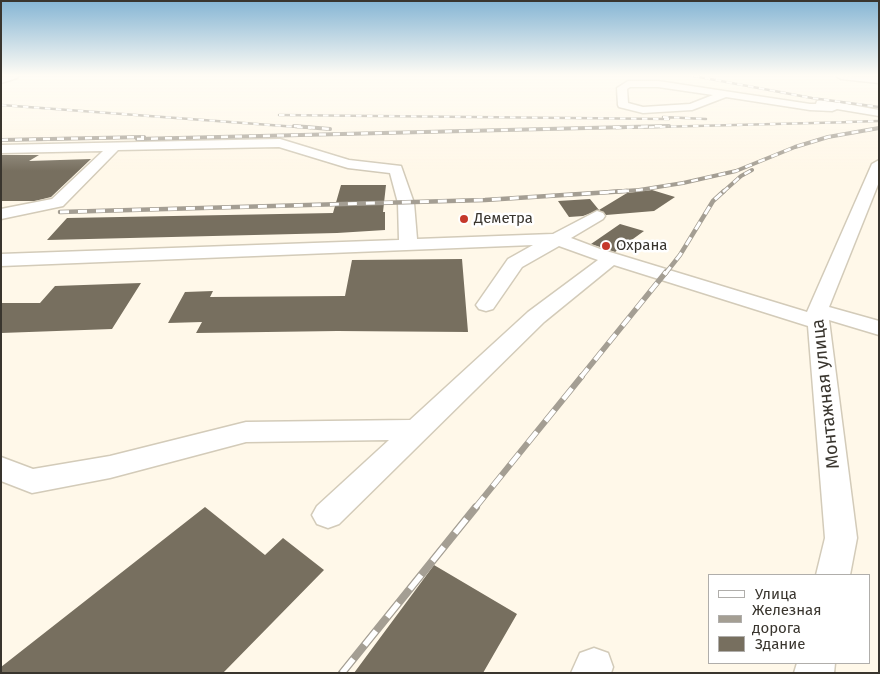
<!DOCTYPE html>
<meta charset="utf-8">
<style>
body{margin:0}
#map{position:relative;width:880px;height:674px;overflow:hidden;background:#fff8e9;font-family:"Fira Sans",sans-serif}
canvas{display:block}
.frame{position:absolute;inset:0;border:2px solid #39352e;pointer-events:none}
.legend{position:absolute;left:708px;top:574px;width:162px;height:90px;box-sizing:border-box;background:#fff;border:1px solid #b0aeab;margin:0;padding:6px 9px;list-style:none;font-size:15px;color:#39352e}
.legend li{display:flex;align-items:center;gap:10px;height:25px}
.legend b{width:25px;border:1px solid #b0aeab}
</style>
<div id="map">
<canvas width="880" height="674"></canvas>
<div class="frame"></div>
<ul class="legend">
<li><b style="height:6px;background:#fff"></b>Улица</li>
<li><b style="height:6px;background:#a49e93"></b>Железная дорога</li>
<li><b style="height:14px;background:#776f5f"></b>Здание</li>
</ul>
</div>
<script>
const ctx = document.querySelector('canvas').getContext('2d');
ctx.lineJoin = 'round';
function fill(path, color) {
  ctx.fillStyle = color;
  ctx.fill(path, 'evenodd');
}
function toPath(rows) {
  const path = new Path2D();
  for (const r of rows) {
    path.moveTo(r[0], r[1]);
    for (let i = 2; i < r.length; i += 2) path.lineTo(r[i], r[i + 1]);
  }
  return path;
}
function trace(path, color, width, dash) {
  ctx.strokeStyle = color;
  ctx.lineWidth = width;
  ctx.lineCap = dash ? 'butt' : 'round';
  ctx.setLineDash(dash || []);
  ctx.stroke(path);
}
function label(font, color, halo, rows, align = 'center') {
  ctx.font = font + ' "Fira Sans",sans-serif';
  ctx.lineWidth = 5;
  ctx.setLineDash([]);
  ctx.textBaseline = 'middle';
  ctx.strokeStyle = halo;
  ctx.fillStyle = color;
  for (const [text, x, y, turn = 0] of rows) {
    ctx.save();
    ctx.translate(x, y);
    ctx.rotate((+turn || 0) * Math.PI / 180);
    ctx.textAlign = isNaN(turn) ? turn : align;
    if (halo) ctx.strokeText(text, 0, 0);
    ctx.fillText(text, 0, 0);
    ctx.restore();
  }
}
const building = toPath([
 [1,155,39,155,29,161,91,159,51,197,35,201,1,201],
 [341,185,386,185,383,212,385,212,385,230,337,233,47,240,67,218,333,213],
 [652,190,675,197,654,211,606,215,599,210,627,193],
 [590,199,599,210,583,216,569,217,558,201],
 [620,224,644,231,615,252,591,244],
 [462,259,468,332,337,331,196,333,202,322,168,323,185,292,213,291,210,297,345,296,352,260],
 [141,283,112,329,1,333,1,303,40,303,55,286],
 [205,507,265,555,283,538,324,570,223,673,1,673,1,667],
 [434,565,517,614,483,673,354,673]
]);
const minor = toPath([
 [19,76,17,78,1,83,1,77,19,76],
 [836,76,879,77,879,83,841,79,836,76],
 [628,81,658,81,810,104,816,104,817,101,821,100,835,102,879,110,879,116,837,109,832,111,810,110,726,97,692,110,643,113,619,107,618,105,617,88,628,81],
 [630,87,658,87,713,95,690,104,643,107,628,103,627,89,630,87],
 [280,139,349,160,401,166,414,203,417,239,553,234,597,211,603,213,605,216,603,219,571,238,600,249,807,312,872,164,879,160,879,182,829,307,879,321,879,335,829,320,857,538,850,575,816,575,825,538,808,326,614,265,544,322,339,524,328,528,317,524,312,515,317,506,389,440,246,442,110,478,32,493,1,481,1,457,33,469,110,456,246,422,410,420,528,312,598,260,559,246,522,267,493,309,486,311,479,309,476,305,508,259,533,245,1,266,1,254,399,240,398,203,390,173,348,168,279,147,118,150,63,206,1,219,1,209,52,199,103,151,1,153,1,145,280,139],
 [594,648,608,653,613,667,611,673,571,673,580,653,594,648],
 [797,663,835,663,834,673,794,673,797,663]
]);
const railFar5 = toPath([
 [694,76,812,98,879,107],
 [1,105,311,128],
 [279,115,669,119],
 [663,117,706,119],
 [846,122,879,121],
 [616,128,853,122]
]);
const railFar4 = toPath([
 [294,126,330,129],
 [137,139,669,126],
 [1,140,144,137],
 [608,192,639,190,683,183,736,171,795,147,828,137,879,128],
 [723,192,741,176,752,170]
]);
const railFar3 = toPath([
 [60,212,485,200,627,191],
 [665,274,680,255,713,201,724,191]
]);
const railFar2 = toPath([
 [581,377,666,272]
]);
const railFar1 = toPath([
 [475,508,582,376]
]);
const rail = toPath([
 [342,673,476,507]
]);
const markers = [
 [464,219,5,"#c5382a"],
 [606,246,5,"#c5382a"]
];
const farPoinames = [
 ["Деметра",474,219],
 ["Охрана",616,246]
];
const streetNames = [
 ["Монтажная улица",826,394,-96]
];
fill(building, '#776f5f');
trace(minor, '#d3cbb9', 3);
fill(minor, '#fff');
trace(railFar5, '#a49e93', 2.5);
trace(railFar4, '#a49e93', 4);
trace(railFar3, '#a49e93', 4.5);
trace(railFar2, '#a49e93', 5.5);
trace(railFar1, '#a49e93', 6);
trace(rail, '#a49e93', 8);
trace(railFar5, '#fff', 2, [5.5]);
trace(railFar4, '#fff', 2.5, [7]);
trace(railFar3, '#fff', 3, [9]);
trace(railFar2, '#fff', 4, [11]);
trace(railFar1, '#fff', 4.5, [14]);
trace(rail, '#fff', 5.5, [18]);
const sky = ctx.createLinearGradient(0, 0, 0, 171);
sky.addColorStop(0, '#85b5d4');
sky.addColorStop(0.44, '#fffcf5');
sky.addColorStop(1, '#fffcf500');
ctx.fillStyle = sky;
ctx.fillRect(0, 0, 880, 171);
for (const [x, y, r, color] of markers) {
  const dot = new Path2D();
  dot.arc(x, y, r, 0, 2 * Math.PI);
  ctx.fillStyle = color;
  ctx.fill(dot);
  trace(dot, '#fff', 2);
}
label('15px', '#39352e', '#fff', farPoinames, 'left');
label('18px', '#39352e', '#fff', streetNames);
</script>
